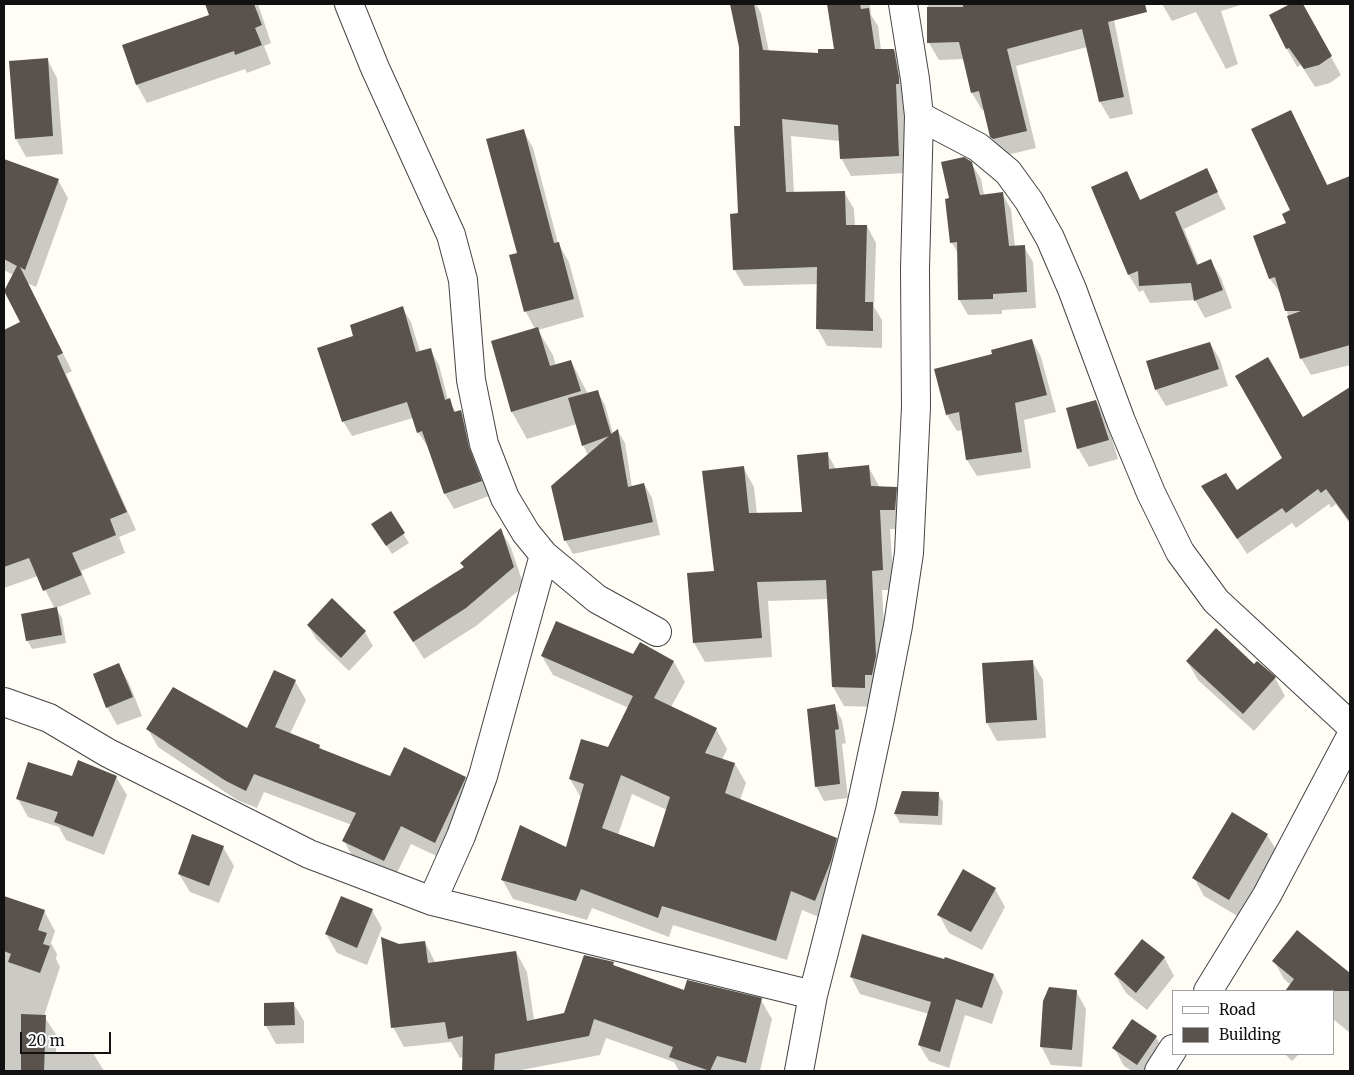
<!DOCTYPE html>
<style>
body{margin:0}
#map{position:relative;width:1354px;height:1075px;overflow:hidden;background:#fffdf5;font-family:Merriweather,serif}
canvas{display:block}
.frame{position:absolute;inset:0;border:5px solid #111;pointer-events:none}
.legend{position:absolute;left:1172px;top:990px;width:162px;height:65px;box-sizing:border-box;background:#fff;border:1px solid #a0a0a0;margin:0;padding:6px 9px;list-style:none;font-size:15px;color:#111}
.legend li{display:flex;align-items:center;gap:10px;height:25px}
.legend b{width:25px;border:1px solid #a0a0a0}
.scale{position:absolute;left:20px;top:1032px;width:91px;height:22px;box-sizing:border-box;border:2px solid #111;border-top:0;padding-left:6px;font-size:15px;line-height:18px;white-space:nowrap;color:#111;-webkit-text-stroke:4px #fff;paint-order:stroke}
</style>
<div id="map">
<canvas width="1354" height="1075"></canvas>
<div class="frame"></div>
<ul class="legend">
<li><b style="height:6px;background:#fff"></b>Road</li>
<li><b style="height:14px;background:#5a524d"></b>Building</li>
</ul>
<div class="scale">20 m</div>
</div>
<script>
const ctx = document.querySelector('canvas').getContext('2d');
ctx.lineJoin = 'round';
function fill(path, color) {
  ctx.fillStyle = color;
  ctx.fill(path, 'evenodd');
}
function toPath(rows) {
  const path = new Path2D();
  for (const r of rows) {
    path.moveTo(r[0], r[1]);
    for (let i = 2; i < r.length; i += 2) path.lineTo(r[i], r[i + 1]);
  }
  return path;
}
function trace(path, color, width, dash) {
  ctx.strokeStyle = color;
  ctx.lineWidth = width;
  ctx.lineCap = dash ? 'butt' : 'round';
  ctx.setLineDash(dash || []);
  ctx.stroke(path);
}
const shadow = toPath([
 [206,4,258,4,271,43,264,46,271,64,247,73,245,69,147,103,137,85,124,46,211,16],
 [731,4,756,4,761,13,769,52,819,54,835,50,828,4,870,4,871,15,878,26,881,50,894,50,904,67,908,173,851,176,841,158,840,141,791,136,794,193,844,192,854,209,855,226,867,226,876,243,874,307,882,320,882,348,827,346,817,328,818,284,744,286,734,269,740,215,740,47],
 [928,4,1106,4,1113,15,1133,114,1110,119,1100,102,1087,47,1016,66,1036,148,1003,156,991,136,985,109,982,110,972,93,964,59,939,60,929,43],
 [1162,4,1244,4,1221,11,1238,64,1226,69,1196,12,1172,21],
 [1292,4,1302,4,1341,75,1330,83,1315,87,1301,65,1297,67,1287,49,1274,14],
 [47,59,57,78,63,154,26,157,16,139],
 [1290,111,1328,186,1350,177,1350,365,1311,375,1301,358,1282,295,1270,279,1254,237,1288,224,1292,211],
 [523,130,533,148,558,243,569,262,584,317,538,330,553,355,556,366,571,361,588,394,597,391,605,405,613,434,617,430,625,443,632,487,644,484,652,498,660,535,573,554,565,540,588,455,583,445,577,424,527,439,512,412,535,329,526,312,511,256,519,254],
 [4,160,58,180,68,198,36,287,27,283,72,371,66,374,136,530,119,537,125,553,81,571,91,594,56,608,62,618,66,643,32,649,27,640,55,609,38,576,4,588,4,360,15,352,22,322,13,275,4,270],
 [971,163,981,179,984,195,1002,193,1011,209,1015,247,1024,247,1033,262,1036,308,1002,310,1002,314,968,315,959,299,959,255,952,243,951,199],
 [1206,170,1226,209,1184,229,1199,266,1211,261,1221,278,1232,308,1205,318,1195,300,1150,303,1143,290,1139,292,1129,275,1093,187,1127,173,1141,201],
 [402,307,411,322,420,352,430,349,439,365,448,400,456,412,461,411,469,426,477,464,489,496,454,509,445,494,428,447,418,432,413,418,352,436,343,421,355,336],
 [1032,340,1041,357,1056,412,1024,420,1031,468,977,476,967,460,963,430,957,431,947,415,994,355],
 [1210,343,1220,360,1228,386,1166,406,1156,390],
 [1350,388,1350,524,1336,504,1331,508,1329,504,1296,528,1292,523,1247,554,1203,487,1237,491,1284,458,1302,419],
 [1096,401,1106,419,1118,459,1089,467,1078,448],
 [827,453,836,469,868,466,880,488,896,488,907,507,906,529,890,529,894,590,882,590,887,676,875,707,844,706,833,687,828,599,768,601,772,657,705,662,694,643,689,574,715,572,743,467,754,487,757,514,804,513],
 [390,513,409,543,392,554,378,533],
 [501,530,511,548,524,586,476,626,424,659,395,613,464,568,462,563],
 [308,625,365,632,373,646,349,671,316,639],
 [640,644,674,662,685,682,671,707,716,729,727,749,722,760,735,764,746,783,740,800,836,839,847,858,826,920,802,910,787,960,673,925,669,937,592,908,587,920,513,899,502,879,567,849,581,798,570,779,609,749,629,708,553,675,542,656,634,656],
 [632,794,667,810,655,849,618,835],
 [1032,661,1043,680,1046,738,997,741,987,723],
 [1187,661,1275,678,1285,696,1254,731,1198,680],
 [119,665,129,683,142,716,117,725,107,707],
 [274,672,295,681,306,700,290,734,319,746,323,751,391,778,465,778,475,796,445,860,411,844,394,879,354,859,344,841,352,825,264,792,257,808,237,800,158,747,148,729,248,729],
 [834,706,842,720,846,743,842,744,848,798,824,801,816,786],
 [116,777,127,795,104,855,66,840,59,827,28,817,18,799,72,778],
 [938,794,943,802,942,825,900,823,895,814],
 [1267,835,1278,853,1239,917,1204,896,1194,878],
 [223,847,234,866,219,903,190,892,179,874],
 [995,889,1005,907,982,950,949,933,939,915],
 [4,897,44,911,55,931,51,943,57,954,56,959,60,967,44,1016,57,1036,56,1052,93,1053,104,1071,4,1071],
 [372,910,382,928,367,965,337,953,326,934],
 [1297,932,1350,975,1350,1033,1333,1019,1333,991,1286,991,1291,985,1284,979,1274,961],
 [425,942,436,964,516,952,527,972,534,1020,565,1015,613,963,615,967,685,992,761,1000,772,1019,760,1071,679,1071,674,1062,606,1038,600,1055,516,1071,463,1071,464,1057,460,1058,451,1042,404,1047,393,1027,399,945],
 [1164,957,1174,976,1147,1010,1126,993,1115,975],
 [967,967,994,975,1003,992,992,1024,965,1015,949,1068,929,1061,919,1045,929,1014,860,994,851,977],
 [1076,991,1086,1009,1082,1067,1051,1065,1041,1046],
 [293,1003,304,1021,304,1043,276,1044,266,1026],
 [1156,1037,1166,1055,1155,1071,1132,1071,1124,1066,1114,1048],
 [1285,1054,1299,1054,1292,1061]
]);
const building = toPath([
 [205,4,254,4,262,25,255,28,262,45,235,55,234,51,136,85,122,45,209,15],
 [730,4,754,4,763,50,818,53,818,49,834,49,827,4,860,4,861,9,869,8,875,49,894,49,899,78,899,84,896,84,899,156,840,159,838,125,782,119,786,192,845,191,846,225,867,225,865,302,873,302,873,331,816,329,817,267,733,270,730,214,738,213,734,126,740,126,739,47],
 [963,4,1145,4,1147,12,1108,22,1124,97,1099,102,1082,29,1007,49,1027,131,993,139,990,137,979,91,971,93,959,42,927,43,927,7,963,7],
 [1290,4,1303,4,1332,56,1319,65,1304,69,1289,48,1286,49,1269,15],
 [48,58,53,136,15,139,9,61],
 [1291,110,1327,185,1350,176,1350,345,1300,359,1287,316,1301,311,1285,311,1275,277,1269,279,1253,236,1286,223,1282,214,1290,210,1251,129],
 [524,129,554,243,559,242,574,299,524,312,509,255,517,253,486,139],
 [964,157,972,162,980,195,1003,192,1009,246,1025,245,1027,292,993,294,993,299,958,300,957,242,950,243,945,199,949,198,941,162],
 [4,159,59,179,25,270,20,267,63,353,57,356,127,512,110,519,116,535,72,553,82,575,43,591,29,558,4,567,4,330,20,322,4,291,17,266,4,259],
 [1207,168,1218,192,1175,212,1197,265,1211,259,1223,290,1194,301,1191,283,1139,286,1138,271,1128,275,1091,187,1127,171,1140,200],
 [403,306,416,352,431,348,445,400,450,398,454,412,461,410,469,447,482,481,444,494,422,431,417,433,407,402,342,422,317,348,353,336,350,325],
 [538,327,550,366,571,360,581,391,511,412,491,341],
 [1032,339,1047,395,1015,403,1022,452,966,460,959,412,946,415,934,369,992,354,991,350],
 [1210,342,1219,369,1155,390,1146,361],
 [1268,357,1303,417,1350,387,1350,522,1326,489,1321,493,1318,489,1286,513,1282,508,1237,539,1201,486,1226,473,1237,490,1282,458,1235,376],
 [598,390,611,434,618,429,628,487,644,483,653,522,564,541,551,486,609,436,582,446,568,398],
 [1096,400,1109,440,1077,449,1066,408],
 [828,452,829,469,869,465,871,486,897,487,895,510,880,510,883,570,872,571,876,656,872,675,865,675,865,688,832,687,826,580,757,582,762,638,693,643,687,573,714,571,702,471,744,466,749,513,802,512,797,455],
 [391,511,405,533,386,546,371,524],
 [501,528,514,567,466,608,413,642,393,612,464,567,460,563],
 [332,598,366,631,341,658,307,625],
 [57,607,62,635,26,641,21,614],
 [556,621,633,654,640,642,674,661,654,698,717,728,705,753,735,763,725,793,837,838,831,861,815,901,791,891,776,941,662,906,658,918,581,889,576,901,501,880,520,825,566,847,584,784,569,779,581,739,608,747,633,696,541,656],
 [621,775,670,797,654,847,602,828],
 [1216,628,1254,664,1257,661,1276,677,1243,714,1186,661],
 [1033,660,1037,720,986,723,982,663],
 [119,663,133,697,106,708,93,674],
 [274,670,296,680,275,727,320,745,319,748,390,776,404,747,466,777,435,843,401,826,384,861,342,841,356,813,254,774,246,791,226,781,146,729,173,687,247,728],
 [835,704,839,729,835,730,840,784,815,787,807,709],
 [78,760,117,776,93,837,54,822,58,812,16,799,28,762,72,776],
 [902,791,939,792,938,816,894,814],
 [1232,812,1268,834,1229,900,1192,878],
 [192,834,224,846,209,886,178,874],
 [963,869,996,888,971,932,937,915],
 [4,896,45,910,38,930,47,933,43,944,50,946,40,973,8,962,11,954,4,951],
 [341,896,373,909,357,948,325,934],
 [1297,930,1350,973,1350,991,1285,991,1294,979,1272,961],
 [862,934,944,959,945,957,994,974,982,1008,956,999,940,1052,918,1045,931,1002,850,977],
 [381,937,399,944,425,941,428,963,516,951,527,1021,564,1013,584,955,614,962,613,965,684,990,687,980,762,998,746,1063,717,1056,710,1071,669,1057,673,1047,594,1019,589,1036,495,1054,494,1071,462,1071,463,1036,448,1039,445,1022,391,1028],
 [1142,939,1165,957,1136,993,1114,974],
 [1049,987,1077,990,1072,1050,1040,1047,1043,1001],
 [294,1002,295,1025,264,1026,264,1003],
 [21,1014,46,1015,44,1071,21,1071],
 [1132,1019,1157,1036,1137,1065,1112,1048]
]);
const minor = toPath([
 [349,4,375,68,451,235,463,280,471,380,484,444,505,498,526,533,544,555,597,599,657,632],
 [919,116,978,147,1008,172,1029,201,1050,238,1072,289,1121,421,1151,493,1180,552,1216,601,1350,725],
 [4,702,49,718,108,753,309,854,432,901,813,995],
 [432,901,461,836,483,776,544,555],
 [1208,991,1267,895,1350,738],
 [799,1071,813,995,861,807,880,718,898,626,909,553,916,407,915,269,919,116,915,79,903,4],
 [1159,1071,1173,1049]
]);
fill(shadow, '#0003');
fill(building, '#5a524d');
trace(minor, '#444', 30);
trace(minor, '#fff', 28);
</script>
